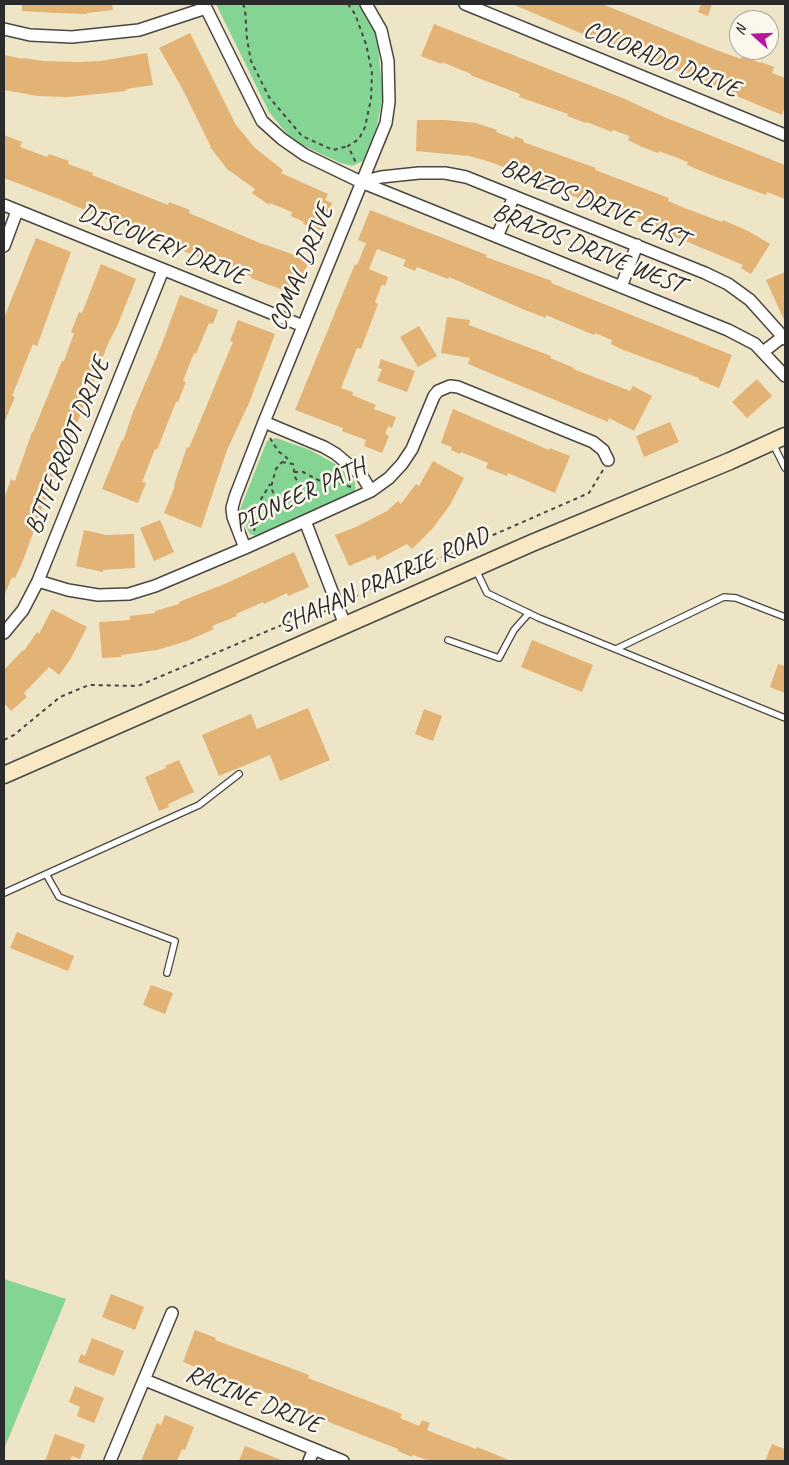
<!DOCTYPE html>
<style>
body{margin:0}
#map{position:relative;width:789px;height:1465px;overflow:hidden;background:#eee4c6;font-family:Caveat,sans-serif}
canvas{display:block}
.frame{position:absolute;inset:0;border:5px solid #2b2b2b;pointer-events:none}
.north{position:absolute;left:729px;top:10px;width:50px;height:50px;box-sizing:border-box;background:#fbf7ec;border:1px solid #a8a59f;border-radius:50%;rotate:290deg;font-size:14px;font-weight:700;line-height:20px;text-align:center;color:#2b2b2b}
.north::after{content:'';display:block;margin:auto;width:18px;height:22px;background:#b5179e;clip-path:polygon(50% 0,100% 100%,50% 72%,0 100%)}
</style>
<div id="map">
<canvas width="789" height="1465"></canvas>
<div class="frame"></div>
<div class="north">N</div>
</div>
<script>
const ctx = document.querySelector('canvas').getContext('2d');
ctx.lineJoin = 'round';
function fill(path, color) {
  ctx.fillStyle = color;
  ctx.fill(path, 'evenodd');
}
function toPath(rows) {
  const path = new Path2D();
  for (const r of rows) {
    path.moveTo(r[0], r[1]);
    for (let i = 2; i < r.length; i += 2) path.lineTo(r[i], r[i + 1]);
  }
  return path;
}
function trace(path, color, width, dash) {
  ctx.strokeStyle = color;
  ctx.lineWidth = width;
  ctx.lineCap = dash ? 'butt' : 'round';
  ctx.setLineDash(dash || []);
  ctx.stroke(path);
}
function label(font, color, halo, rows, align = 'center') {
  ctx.font = font + ' Caveat,sans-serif';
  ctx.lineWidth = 5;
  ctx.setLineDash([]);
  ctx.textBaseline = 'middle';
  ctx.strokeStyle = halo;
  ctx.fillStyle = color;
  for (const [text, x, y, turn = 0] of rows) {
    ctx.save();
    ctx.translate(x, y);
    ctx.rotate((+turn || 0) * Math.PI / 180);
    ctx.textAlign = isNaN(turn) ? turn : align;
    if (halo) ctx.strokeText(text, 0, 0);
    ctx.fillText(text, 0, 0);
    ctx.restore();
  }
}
const green = toPath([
 [216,4,362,4,377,36,383,96,376,129,363,161,352,166,341,163,293,141,269,112],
 [276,438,310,450,337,465,355,482,355,494,256,536,250,534,239,512,267,441],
 [4,1279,66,1299,4,1449]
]);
const building = toPath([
 [22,4,112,4,113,10,87,13,87,14,58,13,22,11],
 [512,4,602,4,711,48,741,59,742,56,761,63,761,62,774,67,772,73,785,78,785,106,782,115,698,80,699,79,578,32],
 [701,4,712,4,708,16,698,12],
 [434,24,625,99,664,117,785,165,785,199,767,192,766,195,711,175,687,165,688,162,659,151,658,153,640,146,628,140,630,136,613,130,612,132,587,122,586,123,567,116,568,114,519,97,520,94,470,75,471,74,442,62,441,64,421,56],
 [190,33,236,125,255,148,283,170,281,173,328,194,325,200,332,203,322,231,303,224,304,222,291,216,292,212,270,203,269,205,252,193,255,189,227,169,210,147,211,147,183,90,159,48],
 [147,53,153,85,126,89,126,91,68,97,38,96,4,90,4,55,23,59,23,58,43,61,78,62,101,61],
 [417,120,445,120,476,123,497,130,496,132,514,139,515,136,524,140,523,142,596,168,595,170,669,198,668,201,687,209,722,222,723,220,748,231,770,244,751,274,741,268,743,265,584,199,584,200,540,184,516,174,517,172,487,161,469,156,416,151],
 [4,135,22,142,20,147,47,157,49,154,69,161,68,164,93,173,92,175,168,205,169,202,190,210,189,213,260,243,309,260,296,295,251,278,251,276,203,259,154,239,155,238,127,228,59,199,4,178],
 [370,210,487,255,486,257,552,281,551,283,732,355,719,388,699,380,699,378,621,349,611,344,612,340,595,333,594,335,546,315,546,318,525,310,449,277,448,279,417,267,415,271,403,266,406,260,377,249,369,269,388,277,385,286,382,284,375,302,378,304,361,349,357,348,341,388,353,392,352,395,376,405,374,409,396,417,392,428,388,426,385,434,389,436,382,453,364,446,366,440,342,431,343,428,295,410,355,264,357,265,366,243,358,240],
 [36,238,71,252,37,346,33,344,12,396,15,397,4,423,4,318],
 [101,264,136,279,118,324,107,346,89,395,88,394,61,467,59,466,49,490,22,563,15,578,12,577,4,596,4,499,11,479,15,481,32,432,33,432,62,361,64,361,74,333,71,332,79,312,82,313],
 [785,272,785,322,766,280],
 [180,295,218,310,213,324,209,323,196,354,194,353,183,381,186,382,178,402,176,402,157,450,155,449,142,482,146,483,138,503,102,489,122,440,123,441,133,412,162,344],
 [447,317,470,320,469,325,551,356,550,358,574,368,573,369,630,391,633,386,652,396,634,431,609,418,608,422,584,412,468,364,470,358,441,353],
 [238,320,275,334,249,403,227,450,201,528,164,513,175,486,174,485,187,447,189,448,233,342,230,341],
 [419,326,437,356,418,367,400,337],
 [381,359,415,371,407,392,377,381,382,369,378,368],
 [757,379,772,396,747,418,732,402],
 [453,409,549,450,550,448,570,456,555,493,508,473,507,476,486,468,488,463,461,452,460,454,451,450,452,447,441,443],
 [670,422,679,442,644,457,636,436],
 [433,461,464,478,450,505,432,529,412,549,407,544,377,560,375,555,349,566,335,535,356,527,387,511,398,501,401,504,416,484,419,486],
 [160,520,174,552,154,561,140,528],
 [84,530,106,535,134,534,135,568,103,570,103,572,76,566],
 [294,552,309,587,288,596,287,593,264,604,263,602,236,614,237,616,212,626,214,629,187,641,157,650,121,655,121,657,102,658,99,622,130,620,130,616,155,613,155,611,179,604,179,602,227,583],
 [52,609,87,627,70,660,59,675,49,667,24,693,27,697,11,711,4,703,4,670,23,650,24,651,37,632,39,634],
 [532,640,593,665,582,692,521,667],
 [778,664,785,666,785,693,770,687],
 [308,708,330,760,280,781,270,755,219,776,202,735,251,714,257,729],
 [424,709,442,716,433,741,415,734],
 [179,760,194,792,168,804,169,807,159,811,145,777,166,768,165,766],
 [17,932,74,956,68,971,10,948],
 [151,985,173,993,165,1014,143,1005],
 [111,1294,144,1307,135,1330,102,1317],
 [195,1330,216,1338,215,1340,309,1375,308,1378,402,1414,400,1418,419,1426,422,1420,430,1423,427,1430,434,1433,476,1449,477,1447,511,1461,430,1461,413,1455,412,1457,398,1451,398,1449,275,1401,277,1397,237,1382,237,1384,183,1362],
 [92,1338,124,1351,114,1376,78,1362,81,1354,85,1356],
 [75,1386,104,1398,94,1423,77,1416,80,1407,69,1402],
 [165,1415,194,1427,185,1450,182,1449,177,1461,141,1461,157,1423,161,1425],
 [55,1434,85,1445,80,1459,72,1456,70,1461,45,1461],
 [772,1444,785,1449,785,1461,765,1461],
 [245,1446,284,1461,239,1461]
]);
const path = toPath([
 [243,4,245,9,247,39,251,61,269,97,302,136,333,150,348,146],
 [348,4,355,14,366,44,372,72,371,99,365,127,359,139,348,146,357,165],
 [270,438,278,451,287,458,289,463],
 [282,462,293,464,295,477,299,484,294,490,278,497,274,495,271,487,276,469,282,462],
 [294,472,303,472,322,482,342,484,351,487],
 [254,531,260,501,270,484],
 [347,601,372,588,589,493,603,470],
 [4,740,14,735,60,697,89,685,138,686,310,613,327,611]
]);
const lane = toPath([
 [773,444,785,468],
 [476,570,487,593,539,618,785,718],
 [448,640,499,658,514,630,529,613],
 [616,649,724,597,736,598,785,617],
 [46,874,59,897,175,941,167,973],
 [4,893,199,805,239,774]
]);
const street = toPath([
 [204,4,262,121,282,139,305,155,361,182,728,330,755,344,785,376],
 [465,4,785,135],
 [4,29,30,35,72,37,139,30,206,8],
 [361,182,381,177,419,173,445,173,466,177,705,273,728,284,750,300,785,339],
 [4,205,303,326],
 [497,237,514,196],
 [4,246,17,211],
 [621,287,637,245],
 [763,352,785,335],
 [264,422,324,447,336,454,362,476,371,491],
 [305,521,345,625],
 [245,548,233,517,232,508,235,497,264,422,386,123,389,102,388,61,381,30,366,4],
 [38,581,68,590,98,595,129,594,155,586,245,548,371,491,389,478,402,464,412,449,434,396,438,391,450,386,458,387,593,442,603,450,608,460],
 [4,633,23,610,38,581,163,270],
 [145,1380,343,1461],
 [110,1461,172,1313],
 [309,1461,314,1449]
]);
const secondary = toPath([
 [4,775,532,543,730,461,785,436]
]);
const streetNames = [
 ["COLORADO DRIVE",661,60,22],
 ["BRAZOS DRIVE EAST",594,204,22],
 ["DISCOVERY DRIVE",162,245,22],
 ["BRAZOS DRIVE WEST",588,249,22],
 ["COMAL DRIVE",302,268,-68],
 ["BITTERROOT DRIVE",68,446,-68],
 ["PIONEER PATH",300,496,-25],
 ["SHAHAN PRAIRIE ROAD",384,581,-24],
 ["RACINE DRIVE",253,1400,22]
];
fill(green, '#84d494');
fill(building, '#e3b275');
trace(lane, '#484742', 8);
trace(street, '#484742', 14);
trace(secondary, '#484742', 19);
trace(path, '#484742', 2, [4, 4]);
trace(lane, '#fff', 5.5);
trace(street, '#fff', 11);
trace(secondary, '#f8e8c3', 16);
label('25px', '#2b2b2b', '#fbf7ec', streetNames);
</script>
